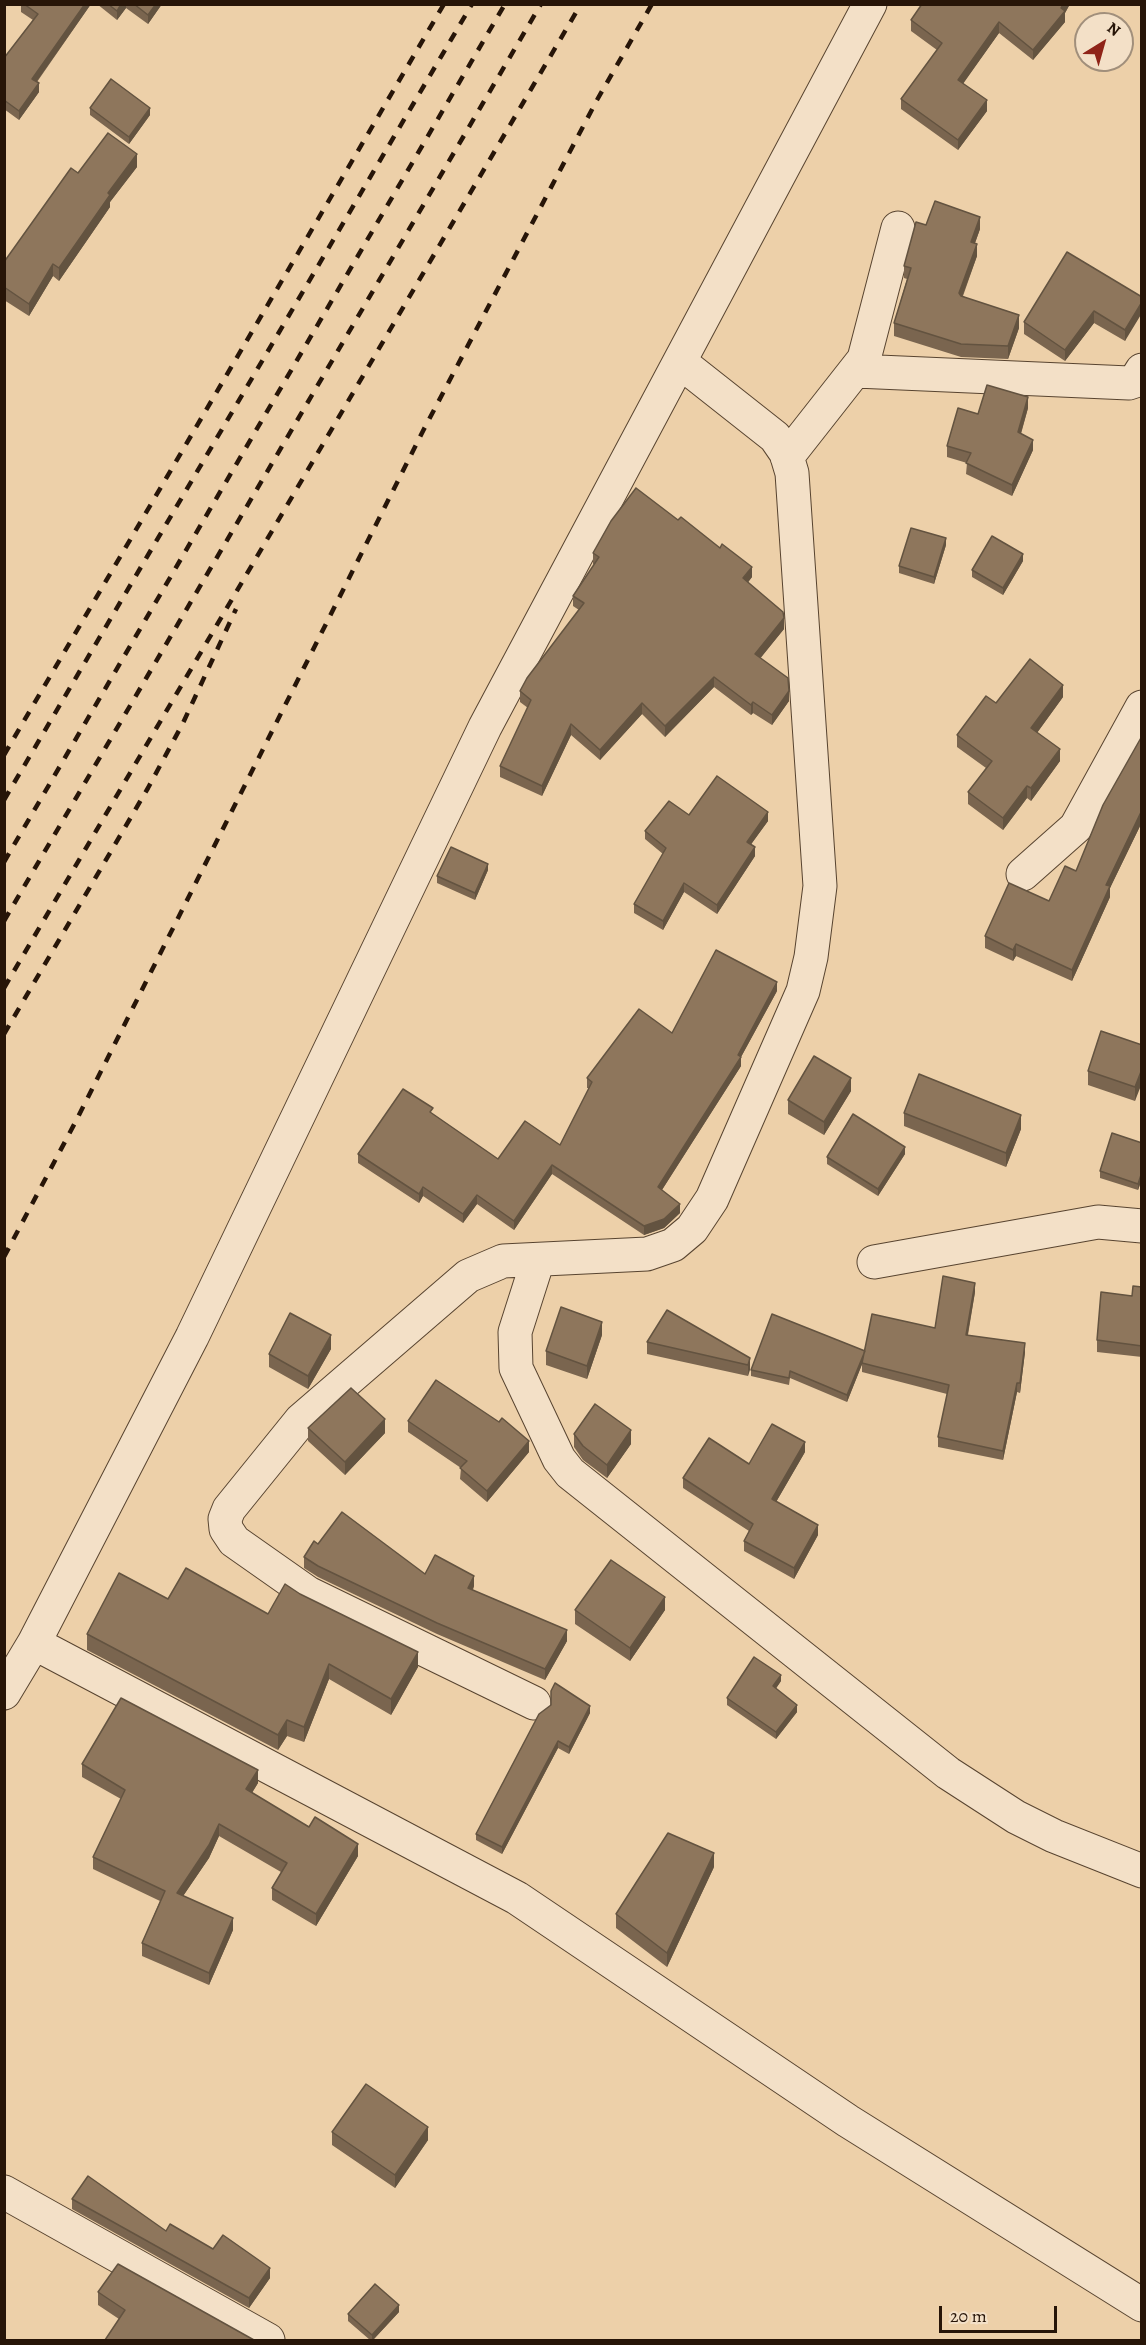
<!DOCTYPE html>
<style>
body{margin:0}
#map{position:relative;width:1146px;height:2345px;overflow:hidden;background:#edd0a9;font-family:Alegreya,serif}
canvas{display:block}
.frame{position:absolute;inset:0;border:6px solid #271508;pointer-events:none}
.north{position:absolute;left:1074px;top:12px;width:60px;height:60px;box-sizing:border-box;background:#f3e0c7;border:2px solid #a18f7b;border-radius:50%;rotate:37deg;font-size:16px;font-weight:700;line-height:24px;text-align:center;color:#271508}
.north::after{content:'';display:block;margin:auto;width:21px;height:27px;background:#8f2418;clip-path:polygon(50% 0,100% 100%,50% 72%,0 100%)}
.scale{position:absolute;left:939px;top:2306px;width:118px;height:27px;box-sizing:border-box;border:3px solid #271508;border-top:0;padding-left:8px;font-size:18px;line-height:21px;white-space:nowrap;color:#271508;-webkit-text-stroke:4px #f3e0c7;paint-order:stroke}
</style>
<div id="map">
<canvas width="1146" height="2345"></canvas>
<div class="frame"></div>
<div class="north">N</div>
<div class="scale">20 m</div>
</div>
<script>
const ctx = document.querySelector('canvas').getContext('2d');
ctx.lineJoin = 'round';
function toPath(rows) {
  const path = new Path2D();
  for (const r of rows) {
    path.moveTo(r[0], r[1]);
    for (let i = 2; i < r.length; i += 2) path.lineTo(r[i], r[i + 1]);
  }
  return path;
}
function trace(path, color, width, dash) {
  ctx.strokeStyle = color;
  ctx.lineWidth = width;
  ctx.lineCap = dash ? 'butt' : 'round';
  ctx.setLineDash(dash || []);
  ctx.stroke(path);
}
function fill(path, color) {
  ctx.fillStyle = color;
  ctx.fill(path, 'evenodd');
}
const street = toPath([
 [856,371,1129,383,1135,381,1142,370],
 [787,457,864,359,898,228],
 [1023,874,1076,827,1142,707],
 [538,1260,515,1332,516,1368,559,1459,570,1473,948,1773,1016,1817,1054,1836,1142,1871],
 [874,1262,1098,1222,1142,1226],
 [34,1643,517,1898,848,2121,1142,2305],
 [4,1693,34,1643,192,1337,485,727,870,4],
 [534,1703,308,1593,234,1541,226,1529,225,1519,229,1509,301,1420,468,1276,503,1261,647,1254,673,1245,692,1229,712,1199,803,991,811,957,820,886,792,473,786,453,775,437,680,362],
 [4,2192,268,2340]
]);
const rail = toPath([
 [4,755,444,4],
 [4,800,472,4],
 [4,862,505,4],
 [4,921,541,4],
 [4,988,581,4],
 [4,1034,148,788,183,723,236,609],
 [4,1257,77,1119,424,429,597,100,652,4]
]);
const wall = toPath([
 [21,4,91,4,37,82,39,92,19,120,4,109,4,58,33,20,21,12],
 [97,4,162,4,148,24,126,8,117,20],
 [922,4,1070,4,1065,13,1065,22,1033,60,999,33,963,83,987,111,958,150,901,109,901,99,937,50,911,31,911,20],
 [90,108,150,115,129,144,90,115],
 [137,167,110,202,110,207,59,281,53,276,29,316,4,300,4,262,78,173],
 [926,225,980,229,975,243,977,256,963,296,1019,328,1008,359,961,357,894,336,894,323,907,279,904,278,904,266],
 [1142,297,1125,341,1094,323,1065,361,1024,334,1024,322],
 [1028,408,1021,434,1033,450,1012,496,966,474,967,463,947,457,947,446,978,414],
 [946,545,934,584,899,573,899,566],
 [593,553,752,577,748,582,784,629,760,658,789,701,772,725,753,713,751,715,714,687,665,737,642,714,600,760,571,735,542,796,500,777,500,766,528,708,520,702,520,691,579,610,573,606,573,596,595,564,593,564],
 [1023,561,1003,595,972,577,972,570],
 [1063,697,1037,733,1060,761,1031,801,1027,798,1003,830,968,804,968,792,986,768,957,747,957,735,996,703],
 [1142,736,1142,822,1110,888,1110,897,1072,981,1016,956,1013,961,985,948,985,936,1049,901,1076,871],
 [689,815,768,821,751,844,755,856,717,914,684,892,663,930,634,913,634,904,663,854,645,839,645,831],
 [488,870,475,900,437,883,437,876],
 [777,991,741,1057,741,1066,662,1190,680,1213,664,1228,644,1235,552,1174,514,1230,477,1204,463,1223,423,1196,419,1203,358,1163,358,1154,433,1114,498,1159,560,1145,589,1088,587,1088,587,1078,672,1033],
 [1142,1045,1135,1101,1088,1085,1088,1071],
 [851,1091,824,1135,788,1114,788,1100],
 [904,1113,1021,1129,1006,1167,904,1126],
 [1142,1143,1142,1179,1138,1190,1100,1178,1100,1171],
 [905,1154,878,1196,827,1164,827,1157],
 [1142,1287,1142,1357,1097,1352,1097,1340,1132,1296],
 [975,1292,968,1335,1025,1352,1020,1393,1017,1392,1003,1460,938,1447,938,1437,947,1394,862,1372,862,1364,847,1402,790,1378,789,1385,751,1376,751,1370,865,1350,935,1328],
 [602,1335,587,1379,546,1365,546,1351],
 [647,1342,750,1358,748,1376,647,1354],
 [331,1349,308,1389,269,1367,269,1354],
 [408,1421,529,1452,487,1502,460,1479,461,1468,408,1432],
 [308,1428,385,1433,345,1475,308,1441],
 [574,1434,631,1444,607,1478,583,1460,574,1447],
 [805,1452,776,1502,818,1535,794,1579,744,1551,744,1541,749,1531,683,1488,683,1478,749,1464],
 [318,1544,425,1574,474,1586,473,1590,567,1641,545,1680,437,1634,318,1577,304,1568,304,1557],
 [300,1594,418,1667,391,1715,329,1679,304,1742,287,1736,278,1750,87,1650,87,1634,168,1599,268,1614],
 [575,1610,665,1610,630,1661,575,1624],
 [781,1681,776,1688,797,1712,776,1739,727,1705,727,1698],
 [590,1713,569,1754,558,1748,502,1854,476,1840,476,1834,539,1714],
 [82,1764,258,1783,252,1793,309,1827,358,1856,316,1926,272,1900,272,1888,281,1872,219,1836,209,1858,183,1896,233,1930,209,1985,142,1956,142,1943,160,1901,93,1869,93,1857,121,1799,82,1777],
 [714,1867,667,1967,616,1928,616,1914],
 [332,2132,428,2140,395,2188,332,2145],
 [72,2199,166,2231,213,2249,270,2278,249,2308,72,2209],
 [98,2292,254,2340,119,2319,98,2305],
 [399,2312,373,2340,370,2340,348,2321,348,2314]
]);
const shadedWall = toPath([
 [85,4,91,4,32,88,32,79],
 [121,4,126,4,126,8,117,20,117,11],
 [156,4,162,4,148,24,148,15],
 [1063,4,1070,4,1065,13,1065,22,1033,60,1033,50],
 [999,22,999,33,958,91,958,80],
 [39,83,39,92,19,120,19,111],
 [987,100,987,111,958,150,958,140],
 [150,108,150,115,129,144,129,137],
 [137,154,137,167,110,202,110,207,59,281,59,268,108,193],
 [980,217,980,229,971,254,971,242],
 [977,244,977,256,959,305,959,293],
 [53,264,53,276,29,316,29,304],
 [1142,302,1142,313,1125,341,1125,330],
 [1094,311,1094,323,1065,361,1065,350],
 [1019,315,1019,328,1008,359,1008,346],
 [1028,397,1028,408,1018,443,1018,432],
 [1033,440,1033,450,1012,496,1012,485],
 [946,538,946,545,934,584,934,577],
 [1023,554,1023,561,1003,595,1003,588],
 [752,567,752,577,743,589,743,578],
 [784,618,784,629,755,665,755,654],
 [714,677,714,687,665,737,665,726],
 [1063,685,1063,697,1031,741,1031,728],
 [789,691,789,701,772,725,772,715],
 [753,702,753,713,751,715,751,705],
 [642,703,642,714,600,760,600,750],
 [571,724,571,735,542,796,542,786],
 [1060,749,1060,761,1031,801,1031,788],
 [1027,786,1027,798,1003,830,1003,818],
 [1142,810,1142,822,1110,888,1110,897,1072,981,1072,970,1106,885],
 [768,812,768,821,747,850,747,842],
 [755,847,755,856,717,914,717,905],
 [488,864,488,870,475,900,475,893],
 [684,883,684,892,663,930,663,921],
 [1016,944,1016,956,1013,961,1013,950],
 [777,982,777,991,741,1057,741,1066,658,1196,658,1187,738,1055],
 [1142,1069,1142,1083,1135,1101,1135,1087],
 [851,1078,851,1091,824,1135,824,1122],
 [1021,1115,1021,1129,1006,1167,1006,1153],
 [905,1147,905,1154,878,1196,878,1189],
 [552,1165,552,1174,514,1230,514,1221],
 [1142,1172,1142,1179,1138,1190,1138,1184],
 [423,1187,423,1196,419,1203,419,1194],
 [477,1195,477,1204,463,1223,463,1214],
 [680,1204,680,1213,664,1228,644,1235,644,1226],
 [975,1283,975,1292,966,1344,966,1335],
 [602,1322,602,1335,587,1379,587,1366],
 [331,1335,331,1349,308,1389,308,1376],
 [1025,1343,1025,1352,1020,1393,1020,1383],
 [865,1351,865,1357,847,1402,847,1395],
 [750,1358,750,1370,748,1376,748,1365],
 [1017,1383,1017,1392,1003,1460,1003,1451],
 [385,1419,385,1433,345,1475,345,1462],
 [631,1430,631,1444,607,1478,607,1465],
 [529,1441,529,1452,487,1502,487,1491],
 [805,1442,805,1452,772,1509,772,1499],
 [818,1525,818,1535,794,1579,794,1568],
 [474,1576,474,1586,468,1599,468,1588],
 [665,1597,665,1610,630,1661,630,1648],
 [567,1630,567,1641,545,1680,545,1669],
 [418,1652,418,1667,391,1715,391,1699],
 [329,1664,329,1679,304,1742,304,1727],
 [781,1675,781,1681,773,1693,773,1686],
 [797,1705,797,1712,776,1739,776,1732],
 [590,1706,590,1713,569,1754,569,1747],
 [287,1720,287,1736,278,1750,278,1735],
 [558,1741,558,1748,502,1854,502,1847],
 [258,1770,258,1783,246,1802,246,1789],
 [219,1824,219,1836,209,1858,177,1905,177,1893],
 [358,1844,358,1856,316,1926,316,1914],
 [714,1853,714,1867,667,1967,667,1953],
 [233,1918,233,1930,209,1985,209,1973],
 [428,2127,428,2140,395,2188,395,2175],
 [270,2268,270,2278,249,2308,249,2298],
 [399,2305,399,2312,373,2340,372,2340,372,2335]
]);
const building = toPath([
 [24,4,85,4,32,79,39,83,19,111,4,100,4,58,38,14,24,4],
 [108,4,121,4,117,11,108,4],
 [134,4,156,4,148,15,134,4],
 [922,4,1063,4,1061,8,1065,11,1033,50,999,22,958,80,987,100,958,140,901,99,942,43,911,20,922,4],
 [111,79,150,108,129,137,90,108,111,79],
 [108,133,137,154,108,193,110,195,59,268,53,264,29,304,4,287,4,262,71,168,78,173,108,133],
 [935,201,980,217,971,242,977,244,959,293,961,296,1019,315,1008,346,961,344,894,323,911,268,904,266,916,222,926,225,935,201],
 [1067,252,1142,297,1142,302,1125,330,1094,311,1065,350,1024,322,1067,252],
 [987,385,1028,397,1018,432,1033,440,1012,485,966,463,971,453,947,446,958,408,978,414,987,385],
 [636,488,678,520,681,517,720,548,722,544,752,567,743,578,783,612,784,618,755,654,788,678,789,691,772,715,753,702,751,705,714,677,665,726,642,703,600,750,571,724,542,786,500,766,531,700,520,691,527,678,584,603,573,596,599,557,593,553,611,521,636,488],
 [911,528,946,538,934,577,899,566,911,528],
 [992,536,1023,554,1003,588,972,570,992,536],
 [1030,659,1063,685,1031,728,1060,749,1031,788,1027,786,1003,818,968,792,992,761,957,735,986,696,996,703,1030,659],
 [1142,736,1142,810,1106,885,1110,886,1072,970,1016,944,1013,950,985,936,1009,883,1049,901,1065,866,1076,871,1103,805,1142,736],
 [717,776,768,812,747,842,755,847,717,905,684,883,663,921,634,904,666,848,645,831,669,801,689,815,717,776],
 [451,847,488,864,475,893,437,876,451,847],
 [716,950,777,982,738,1055,741,1057,658,1187,680,1204,664,1219,644,1226,552,1165,514,1221,477,1195,463,1214,423,1187,419,1194,358,1154,403,1089,433,1108,430,1112,498,1159,525,1121,560,1145,592,1082,587,1078,639,1009,672,1033,716,950],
 [1101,1031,1142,1045,1142,1069,1135,1087,1088,1071,1101,1031],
 [814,1056,851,1078,824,1122,788,1100,814,1056],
 [919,1074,1021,1115,1006,1153,904,1113,919,1074],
 [853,1114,905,1147,878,1189,827,1157,853,1114],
 [1112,1133,1142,1143,1142,1172,1138,1184,1100,1171,1112,1133],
 [943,1276,975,1283,966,1335,1025,1343,1020,1383,1017,1383,1003,1451,938,1437,949,1385,862,1363,872,1314,935,1328,943,1276],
 [1133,1286,1142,1287,1142,1346,1097,1340,1101,1292,1132,1296,1133,1286],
 [561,1307,602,1322,587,1366,546,1351,561,1307],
 [667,1310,750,1358,748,1365,647,1342,667,1310],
 [290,1313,331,1335,308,1376,269,1354,290,1313],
 [772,1314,865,1351,847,1395,790,1371,789,1378,751,1370,772,1314],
 [436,1380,499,1422,502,1418,529,1441,487,1491,460,1468,467,1461,408,1421,436,1380],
 [351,1388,385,1419,345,1462,308,1428,351,1388],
 [595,1404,631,1430,607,1465,583,1446,574,1434,595,1404],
 [772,1424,805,1442,772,1499,818,1525,794,1568,744,1541,753,1524,683,1478,709,1438,749,1464,772,1424],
 [342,1512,425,1574,435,1555,474,1576,468,1588,567,1630,545,1669,437,1623,318,1566,304,1557,314,1541,318,1544,342,1512],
 [611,1560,665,1597,630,1648,575,1610,611,1560],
 [186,1568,268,1614,285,1584,300,1594,418,1652,391,1699,329,1664,304,1727,287,1720,278,1735,87,1634,119,1573,168,1599,186,1568],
 [754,1657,781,1675,773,1686,797,1705,776,1732,727,1698,754,1657],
 [555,1683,590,1706,569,1747,558,1741,502,1847,476,1834,539,1714,551,1705,551,1691,555,1683],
 [121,1698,258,1770,246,1789,309,1827,315,1817,358,1844,316,1914,272,1888,287,1863,219,1824,209,1845,177,1893,233,1918,209,1973,142,1943,165,1891,93,1857,125,1790,82,1764,121,1698],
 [668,1833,714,1853,667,1953,616,1914,668,1833],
 [366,2084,428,2127,395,2175,332,2132,366,2084],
 [88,2176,166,2231,170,2224,213,2249,223,2235,270,2268,249,2298,72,2199,88,2176],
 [118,2264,254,2340,105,2340,125,2310,98,2292,118,2264],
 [375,2284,399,2305,372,2335,348,2314,375,2284]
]);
trace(street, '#584430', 35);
trace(street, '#f3e0c7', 33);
trace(rail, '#271508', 4.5, [10, 10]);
fill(wall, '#7a654f');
fill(shadedWall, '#635340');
fill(building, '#8e765c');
trace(building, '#635340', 1.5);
</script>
